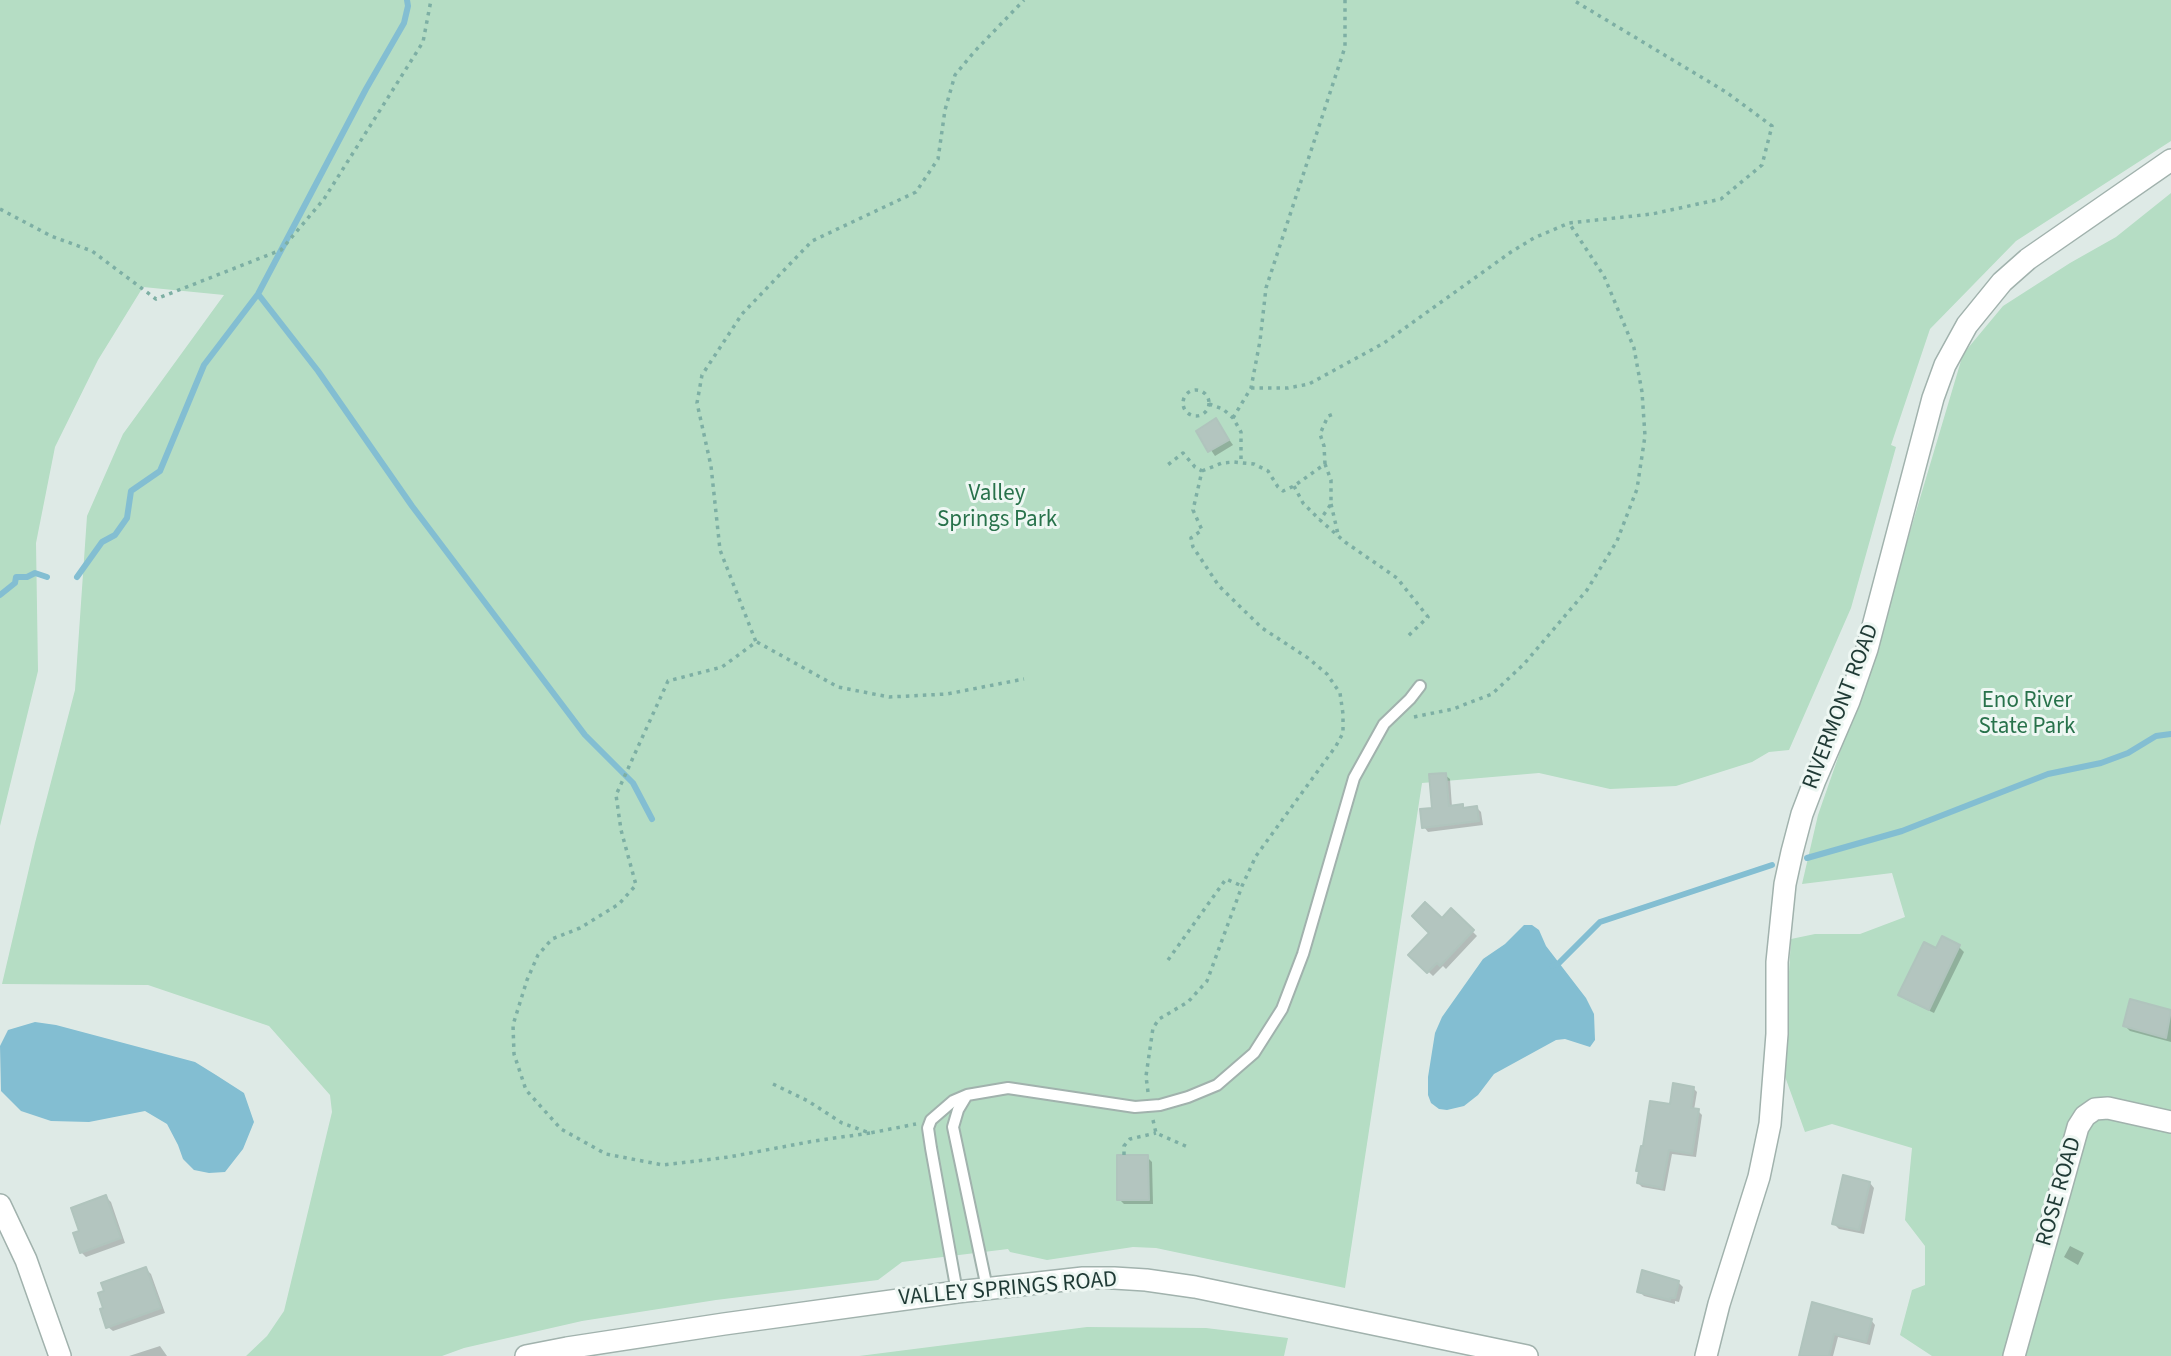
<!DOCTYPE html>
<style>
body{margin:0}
canvas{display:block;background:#deeae6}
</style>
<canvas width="2171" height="1356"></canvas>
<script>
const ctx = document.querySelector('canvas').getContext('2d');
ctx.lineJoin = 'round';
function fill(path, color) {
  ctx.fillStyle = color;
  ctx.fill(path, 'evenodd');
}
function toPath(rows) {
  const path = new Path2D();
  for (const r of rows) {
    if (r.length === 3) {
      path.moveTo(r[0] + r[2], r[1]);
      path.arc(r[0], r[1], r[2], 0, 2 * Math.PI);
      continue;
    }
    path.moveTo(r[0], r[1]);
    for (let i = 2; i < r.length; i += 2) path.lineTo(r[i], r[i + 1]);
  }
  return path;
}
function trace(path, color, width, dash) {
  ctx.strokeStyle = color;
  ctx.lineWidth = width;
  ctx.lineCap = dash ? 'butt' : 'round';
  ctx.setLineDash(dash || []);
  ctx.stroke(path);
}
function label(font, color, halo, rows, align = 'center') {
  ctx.font = font + ' "Source Sans 3",sans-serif';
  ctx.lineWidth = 6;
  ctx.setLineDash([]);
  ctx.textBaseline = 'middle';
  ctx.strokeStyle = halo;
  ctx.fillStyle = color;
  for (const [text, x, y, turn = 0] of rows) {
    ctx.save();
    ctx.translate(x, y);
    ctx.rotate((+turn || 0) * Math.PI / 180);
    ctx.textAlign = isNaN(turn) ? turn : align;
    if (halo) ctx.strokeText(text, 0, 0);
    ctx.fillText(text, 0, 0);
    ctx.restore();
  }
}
const green = toPath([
 [0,0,2171,0,2171,141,2016,241,1930,329,1891,445,1896,447,1851,608,1789,750,1769,752,1752,762,1676,786,1610,789,1539,773,1422,783,1345,1288,1156,1248,1133,1247,1047,1260,1010,1252,1008,1249,902,1262,878,1280,716,1300,582,1321,464,1348,442,1356,246,1356,267,1336,284,1311,332,1112,330,1095,269,1026,148,985,2,984,35,843,75,690,87,516,123,434,224,295,143,287,98,360,55,447,36,543,38,671,0,826],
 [2171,193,2171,1356,1932,1356,1900,1335,1912,1290,1925,1285,1925,1246,1905,1220,1912,1148,1832,1124,1805,1132,1783,1071,1791,939,1815,934,1860,934,1905,917,1892,873,1802,884,1818,815,1870,666,1963,354,2003,306,2070,263,2116,237],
 [1087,1327,1206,1328,1288,1338,1284,1356,859,1356]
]);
const water = toPath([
 [1524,925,1532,925,1539,930,1546,946,1586,998,1594,1014,1595,1040,1590,1047,1565,1039,1556,1040,1494,1074,1478,1095,1464,1106,1447,1110,1439,1109,1431,1103,1428,1095,1428,1077,1435,1033,1442,1017,1483,959,1505,944],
 [35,1022,56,1025,195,1062,216,1075,244,1093,254,1122,243,1149,225,1172,209,1173,194,1170,183,1159,178,1145,167,1124,145,1111,89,1122,51,1121,21,1111,1,1091,0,1046,8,1030]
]);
const shadow = toPath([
 [1216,421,1233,445,1215,456,1198,431],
 [1445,775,1450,779,1452,807,1462,806,1465,809,1477,808,1481,812,1483,825,1428,832,1424,827,1434,809],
 [1451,910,1477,936,1446,969,1443,966,1433,976,1411,955],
 [1943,939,1959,947,1964,952,1934,1013,1905,999,1900,995,1937,951],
 [2131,1001,2171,1012,2171,1042,2130,1031,2125,1026],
 [1693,1088,1697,1092,1694,1110,1698,1111,1702,1115,1696,1157,1672,1154,1665,1191,1642,1187,1638,1183,1640,1173,1637,1170],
 [1147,1157,1152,1162,1153,1204,1124,1204,1119,1199],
 [1870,1183,1874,1188,1864,1234,1839,1229,1834,1224],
 [106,1197,111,1202,125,1243,86,1257,81,1252,81,1232],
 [2070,1246,2084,1253,2078,1265,2064,1257],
 [146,1269,151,1274,165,1313,113,1331,108,1327],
 [1644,1272,1678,1282,1683,1287,1679,1302,1675,1301,1675,1304,1644,1296,1639,1291],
 [1813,1305,1871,1320,1875,1325,1870,1345,1838,1337,1833,1356,1801,1356],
 [160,1346,167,1356,129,1356]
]);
const stream = toPath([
 [258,294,318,371,412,506,585,735,633,783,652,819],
 [77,577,102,542,115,535,127,518,131,491,160,471,204,365,258,294,366,89,404,23,408,6,407,0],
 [0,595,15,583,16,577,27,577,35,573,47,577],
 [1807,858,1902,831,2048,774,2101,763,2128,753,2156,736,2171,734],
 [1552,966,1558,964,1600,922,1772,865]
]);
const building = toPath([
 [1216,418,1229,440,1208,452,1196,431,1216,418],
 [1446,773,1449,806,1463,804,1463,808,1477,806,1479,821,1422,828,1420,809,1432,808,1429,774,1446,773],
 [1425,902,1442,918,1451,908,1474,930,1440,966,1437,963,1427,973,1408,955,1429,933,1412,916,1425,902],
 [1942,936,1960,945,1929,1010,1898,995,1924,942,1936,948,1942,936],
 [2130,999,2171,1010,2166,1038,2123,1026,2130,999],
 [1673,1083,1694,1087,1691,1108,1699,1109,1692,1154,1669,1150,1662,1188,1637,1183,1639,1171,1636,1171,1641,1146,1643,1146,1650,1101,1670,1104,1673,1083],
 [1117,1155,1148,1155,1149,1200,1117,1200,1117,1155],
 [1843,1175,1870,1182,1859,1230,1832,1224,1843,1175],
 [106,1195,121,1238,80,1253,73,1233,79,1231,71,1208,106,1195],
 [146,1267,161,1308,106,1328,100,1309,103,1308,98,1293,104,1291,101,1283,146,1267],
 [1642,1270,1679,1281,1675,1298,1670,1298,1670,1300,1637,1292,1642,1270],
 [1812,1302,1872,1319,1866,1342,1834,1334,1829,1356,1799,1356,1812,1302]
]);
const path = toPath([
 [0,209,51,236,92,251,156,299,281,250,324,199,423,42,431,0],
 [1251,388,1288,388,1309,384,1384,343,1511,252,1534,238,1569,223,1652,214,1721,199,1762,165,1772,126,1726,92,1573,0],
 [1196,403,13],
 [1209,404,1223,409,1233,418,1241,432,1241,463],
 [1233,418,1251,388,1260,341,1266,288,1345,47,1345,0],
 [1325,464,1324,446,1320,434,1328,416,1336,413],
 [1202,471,1222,463,1234,462,1254,464,1268,471,1278,487,1283,491,1294,486,1325,464,1331,480,1331,504,1320,520],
 [1294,486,1303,503,1320,520,1345,542,1397,578,1428,617,1407,637],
 [1331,504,1338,534],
 [757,642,838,687,889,697,947,694,1024,679],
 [1414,717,1453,709,1492,694,1524,664,1587,590,1617,541,1637,489,1645,436,1642,392,1634,348,1604,276,1569,223],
 [1168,960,1226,879,1242,886],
 [773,1084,808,1101,842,1123,870,1133,916,1124],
 [1148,1092,1146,1076,1153,1028,1159,1019,1188,1002,1207,981,1242,886,1256,856,1336,746,1343,733,1343,714,1340,693,1327,674,1308,658,1262,628,1219,586,1193,547,1191,538,1202,530,1193,510,1202,471,1195,467,1183,453,1165,467],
 [1153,1120,1156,1133,1190,1148],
 [870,1133,814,1141,729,1157,663,1165,606,1154,561,1129,526,1090,514,1054,513,1025,527,980,538,955,552,939,580,928,619,904,636,885,621,830,616,795,668,681,722,667,756,642,720,550,711,466,697,403,702,375,742,314,812,241,916,192,938,159,945,110,955,75,974,52,1024,0],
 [1124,1155,1124,1146,1130,1139,1156,1133]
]);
const service = toPath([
 [967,1095,958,1110,953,1127,987,1288],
 [957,1292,931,1148,928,1128,931,1120,953,1101,967,1095,1008,1088,1135,1107,1160,1105,1188,1097,1217,1085,1254,1053,1282,1009,1303,954,1354,778,1384,724,1410,699,1420,686]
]);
const minor = toPath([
 [0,1205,26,1260,60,1356],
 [526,1356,567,1348,724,1324,957,1292,1083,1278,1114,1278,1146,1280,1195,1287,1527,1356],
 [1706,1356,1719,1304,1759,1177,1770,1124,1777,1034,1777,962,1785,884,1792,852,1802,814,1815,780,1849,701,1867,649,1933,398,1945,365,1967,325,2002,282,2028,259,2171,160],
 [2014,1356,2078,1127,2085,1116,2095,1109,2108,1108,2171,1122]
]);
const parkNames = [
 ["Valley",997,495],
 ["Springs Park",997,521],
 ["Eno River",2027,702],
 ["State Park",2027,728]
];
const streetNames = [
 ["RIVERMONT ROAD",1842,707,-69],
 ["ROSE ROAD",2060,1192,-74],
 ["VALLEY SPRINGS ROAD",1008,1290,-5]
];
fill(green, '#b5ddc4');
fill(water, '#83bed2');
fill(shadow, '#0003');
trace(stream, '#83bed2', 6);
fill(building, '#b3c5bf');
trace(building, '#b0c4bd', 2);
trace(service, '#a1b2ad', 14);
trace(minor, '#a1b2ad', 24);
trace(path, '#7dafa4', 3.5, [3.5, 5]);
trace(service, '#fff', 10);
trace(minor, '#fff', 21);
label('23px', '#28724b', '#eef7f3', parkNames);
label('23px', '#1f3a35', '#eef7f3', streetNames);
</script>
